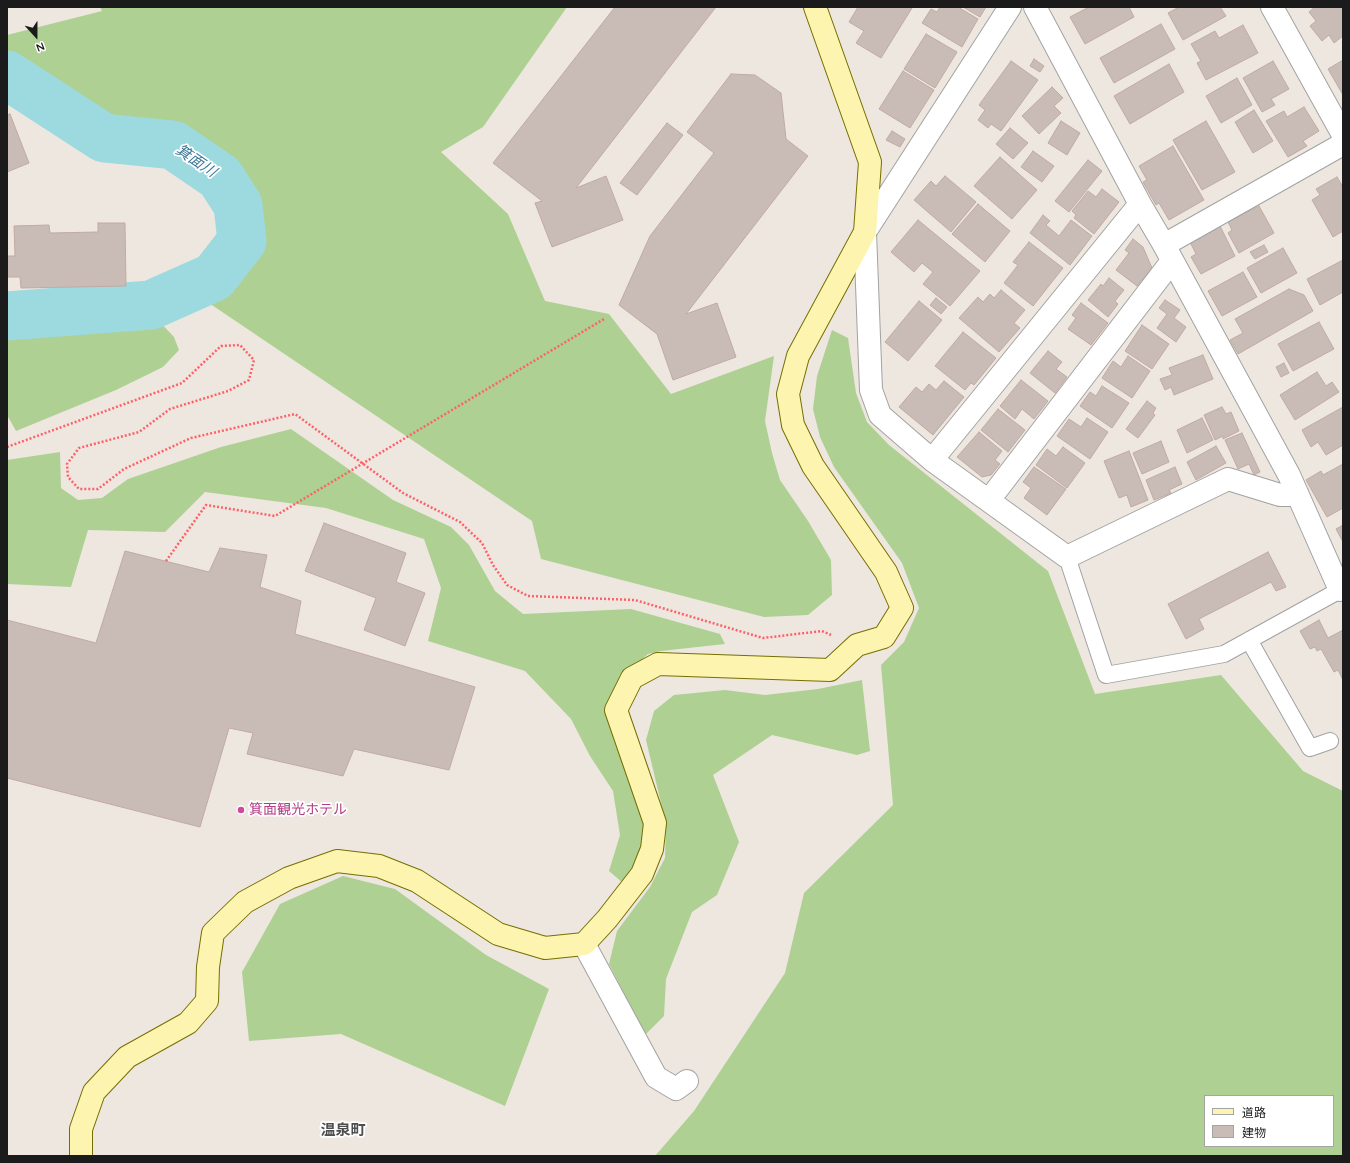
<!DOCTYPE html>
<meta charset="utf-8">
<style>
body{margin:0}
#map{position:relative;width:1350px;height:1163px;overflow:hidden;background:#eee7e0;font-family:Quicksand,"Noto Sans JP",sans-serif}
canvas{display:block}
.frame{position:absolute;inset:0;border:8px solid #1b1b1b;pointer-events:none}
.legend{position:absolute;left:1204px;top:1095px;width:130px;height:52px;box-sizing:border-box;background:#fff;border:1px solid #a4a4a4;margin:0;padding:5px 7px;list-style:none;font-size:12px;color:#1b1b1b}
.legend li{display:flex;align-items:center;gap:8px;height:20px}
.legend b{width:20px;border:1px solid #a4a4a4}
.north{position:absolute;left:16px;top:16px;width:40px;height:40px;-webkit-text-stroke:3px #fff;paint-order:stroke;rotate:159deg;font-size:11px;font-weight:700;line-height:16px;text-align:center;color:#1b1b1b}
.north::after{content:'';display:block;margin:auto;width:14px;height:18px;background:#1b1b1b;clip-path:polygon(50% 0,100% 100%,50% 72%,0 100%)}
</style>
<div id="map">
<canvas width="1350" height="1163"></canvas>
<div class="frame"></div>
<ul class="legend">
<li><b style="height:5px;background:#fdf5af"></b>道路</li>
<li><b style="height:11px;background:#c9bcb6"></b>建物</li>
</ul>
<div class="north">N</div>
</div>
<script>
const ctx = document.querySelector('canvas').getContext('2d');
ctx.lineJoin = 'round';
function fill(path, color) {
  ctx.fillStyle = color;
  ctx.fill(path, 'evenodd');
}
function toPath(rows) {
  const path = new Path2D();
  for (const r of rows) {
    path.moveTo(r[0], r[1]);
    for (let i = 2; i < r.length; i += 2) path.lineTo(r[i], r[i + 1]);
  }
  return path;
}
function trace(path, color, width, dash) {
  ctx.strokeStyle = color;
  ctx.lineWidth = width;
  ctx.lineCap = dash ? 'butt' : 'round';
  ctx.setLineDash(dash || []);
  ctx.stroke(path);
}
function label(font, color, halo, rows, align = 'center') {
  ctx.font = font + ' Quicksand,"Noto Sans JP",sans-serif';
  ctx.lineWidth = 3.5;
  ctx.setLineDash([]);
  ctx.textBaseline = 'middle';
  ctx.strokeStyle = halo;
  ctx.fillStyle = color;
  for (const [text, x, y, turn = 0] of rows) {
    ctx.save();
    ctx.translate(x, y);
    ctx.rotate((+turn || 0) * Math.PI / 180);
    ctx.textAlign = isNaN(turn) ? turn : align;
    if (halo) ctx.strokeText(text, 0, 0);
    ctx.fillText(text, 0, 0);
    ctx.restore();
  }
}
const forest = toPath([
 [100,7,567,7,483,127,441,152,508,214,545,301,609,314,671,394,774,356,765,421,772,453,780,480,808,521,831,560,832,595,808,615,764,617,541,559,532,521,200,297,221,285,251,241,246,200,227,172,182,139,107,126,14,66,7,57,7,35,102,11],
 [153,315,174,337,179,350,163,367,116,390,16,431,7,415,7,330],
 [832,330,848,338,856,393,867,422,889,445,1048,571,1095,694,1221,675,1303,771,1343,791,1343,1156,655,1156,694,1111,785,973,804,893,893,805,881,665,904,642,919,608,902,563,834,467,820,437,813,409,817,376],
 [1205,1096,1333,1096,1333,1146,1205,1146],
 [291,429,393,500,451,527,469,545,495,591,523,614,631,609,720,634,725,644,661,651,648,654,619,680,609,706,614,739,647,824,644,847,635,872,623,883,609,871,620,835,613,791,590,756,571,719,525,671,428,641,441,588,424,539,326,508,205,492,165,532,88,530,71,587,7,584,7,460,60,452,61,488,78,500,102,498,128,479,221,447],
 [862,680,870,751,857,755,772,735,713,775,739,842,717,895,692,912,666,979,664,1016,645,1035,609,964,617,931,650,887,665,858,666,824,646,740,654,711,674,695,725,690,765,695,818,689],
 [343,876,395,889,486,955,549,989,505,1106,341,1034,249,1041,242,972,280,904]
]);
const river = toPath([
 [7,75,104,138,173,145,220,177,238,205,242,241,214,277,151,305,7,316]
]);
const building = toPath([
 [615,7,716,7,576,188,606,176,623,220,552,247,535,203,542,201,493,163,615,7],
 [858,7,910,7,912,8,881,58,856,43,864,31,849,22,858,7],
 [940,7,958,7,978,19,962,47,922,23,931,9,937,12,940,7],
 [963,7,986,7,980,17,963,7],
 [1089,7,1129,7,1134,17,1085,44,1070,17,1089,7],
 [1179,7,1220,7,1226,16,1183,40,1168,13,1179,7],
 [1315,7,1343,7,1343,36,1334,43,1329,35,1322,41,1310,26,1316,21,1309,12,1315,7],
 [1161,24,1175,49,1114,83,1100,58,1161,24],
 [1243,25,1258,53,1206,80,1197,63,1201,61,1191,44,1215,31,1219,38,1243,25],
 [926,34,957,52,935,88,904,69,926,34],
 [1034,59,1044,66,1040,72,1030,66,1034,59],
 [1343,60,1343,95,1328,69,1343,60],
 [1011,61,1038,80,1001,131,991,124,988,128,978,120,985,110,979,105,1011,61],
 [1273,61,1289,89,1271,99,1275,105,1262,112,1243,78,1273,61],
 [1169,64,1184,92,1130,124,1114,96,1169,64],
 [903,71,934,90,910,128,879,109,903,71],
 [731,74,755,75,781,93,786,139,808,156,686,314,717,303,736,357,673,380,657,334,619,305,650,236,714,153,687,132,731,74],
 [1237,78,1252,105,1221,123,1206,96,1237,78],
 [1052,87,1063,98,1054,106,1061,113,1039,134,1022,116,1052,87],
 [1304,107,1319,131,1303,141,1307,146,1288,157,1266,121,1284,111,1287,117,1304,107],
 [1254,110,1273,141,1253,153,1235,122,1254,110],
 [10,114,29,163,7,172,7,115,10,114],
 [1061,121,1080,133,1067,155,1048,143,1061,121],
 [1206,121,1235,172,1202,190,1173,140,1206,121],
 [667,123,683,135,637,195,620,183,667,123],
 [1010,128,1028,143,1013,159,996,144,1010,128],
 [892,131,905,139,900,147,886,140,892,131],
 [1173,146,1204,200,1169,220,1159,203,1156,205,1143,182,1147,180,1139,166,1173,146],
 [1033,151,1054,166,1042,182,1021,167,1033,151],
 [1000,157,1037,190,1012,219,974,186,1000,157],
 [1088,160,1102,171,1069,212,1055,201,1088,160],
 [945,176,976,202,951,232,914,200,931,181,936,186,945,176],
 [1337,177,1343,187,1343,231,1333,237,1312,200,1320,195,1316,189,1337,177],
 [1102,189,1119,202,1094,234,1074,218,1076,215,1072,211,1088,191,1096,197,1102,189],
 [978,204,1010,231,985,262,952,234,978,204],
 [1259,206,1274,233,1239,253,1228,233,1232,230,1228,222,1259,206],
 [1043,215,1050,221,1046,225,1059,236,1071,220,1092,236,1070,265,1030,233,1043,215],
 [918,220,980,271,950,306,923,284,933,272,922,263,914,272,891,252,918,220],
 [98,223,125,223,126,286,21,288,20,277,7,277,7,256,15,256,14,226,49,225,50,233,98,232,98,223],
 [1219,224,1235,256,1201,274,1191,257,1196,254,1189,240,1219,224],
 [1133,239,1143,247,1152,268,1137,286,1116,270,1129,253,1125,250,1133,239],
 [1029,242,1063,268,1033,306,1004,283,1018,265,1013,262,1029,242],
 [1264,245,1268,252,1255,259,1250,252,1264,245],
 [1283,248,1297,273,1261,293,1247,268,1283,248],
 [1343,260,1343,292,1320,305,1307,279,1343,260],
 [1243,272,1257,297,1222,316,1208,291,1243,272],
 [1109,278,1124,290,1115,301,1118,304,1108,317,1088,300,1101,284,1103,286,1109,278],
 [1289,289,1304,295,1313,311,1238,354,1230,340,1243,333,1235,319,1289,289],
 [1001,290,1025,310,1014,323,1020,328,999,352,959,318,978,297,983,302,990,294,994,298,1001,290],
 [936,298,947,307,941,314,930,305,936,298],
 [1165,300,1180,310,1174,318,1186,327,1176,342,1157,328,1167,314,1159,308,1165,300],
 [919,301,942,320,908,361,885,342,919,301],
 [1081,303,1108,323,1091,345,1068,329,1076,318,1072,315,1081,303],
 [1319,322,1334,349,1293,371,1278,344,1319,322],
 [1142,325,1169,344,1152,369,1125,351,1142,325],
 [963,332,996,358,974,385,971,383,965,390,935,366,963,332],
 [1048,351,1062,362,1056,369,1067,377,1055,393,1030,373,1048,351],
 [1203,355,1213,379,1174,395,1171,387,1165,390,1160,379,1172,375,1169,368,1203,355],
 [1128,356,1150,371,1132,398,1102,378,1113,361,1121,367,1128,356],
 [1284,363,1289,373,1281,377,1276,367,1284,363],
 [1317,372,1326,386,1332,382,1339,392,1295,420,1280,395,1317,372],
 [1021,380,1048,401,1034,419,1022,409,1015,419,1000,406,1021,380],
 [944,381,964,397,933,435,899,407,916,387,922,392,929,384,936,390,944,381],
 [1102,386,1129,403,1112,428,1080,406,1090,392,1096,396,1102,386],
 [1147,401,1156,408,1153,413,1155,415,1138,438,1126,429,1147,401],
 [1222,407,1226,414,1231,412,1239,431,1223,439,1223,436,1215,440,1204,415,1222,407],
 [1343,407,1343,445,1326,455,1318,442,1311,447,1302,430,1343,407],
 [998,409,1025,430,1008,452,981,430,998,409],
 [1087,418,1108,432,1090,459,1057,436,1069,419,1081,427,1087,418],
 [1202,418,1213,440,1187,453,1177,430,1202,418],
 [979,432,1002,451,995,460,1000,464,991,475,982,477,957,457,979,432],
 [1242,433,1260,472,1254,475,1249,464,1238,469,1225,440,1242,433],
 [1161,441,1169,462,1142,474,1133,453,1161,441],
 [1216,446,1226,463,1196,480,1187,462,1216,446],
 [1063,447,1085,463,1067,488,1036,465,1047,449,1056,456,1063,447],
 [1129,451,1148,500,1131,507,1127,495,1119,498,1104,461,1129,451],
 [1343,464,1343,508,1327,517,1306,480,1321,471,1323,475,1343,464],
 [1034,467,1066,489,1047,515,1024,498,1031,488,1023,482,1034,467],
 [1175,467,1182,484,1169,490,1171,493,1154,500,1146,480,1175,467],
 [324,523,406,553,396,582,425,593,405,646,364,630,376,598,305,571,324,523],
 [1343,525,1343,542,1336,529,1343,525],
 [220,548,267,555,260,587,301,601,295,634,475,687,449,770,354,749,343,776,247,754,253,733,229,728,200,827,7,778,7,620,96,643,125,551,209,572,220,548],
 [1268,552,1286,587,1276,591,1271,582,1199,619,1204,629,1186,639,1168,604,1268,552],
 [1319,620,1328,638,1343,630,1343,680,1338,670,1334,672,1321,649,1317,651,1315,647,1310,649,1300,631,1319,620]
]);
const path = toPath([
 [7,447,182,383,221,346,240,345,254,360,249,380,228,391,170,409,139,432,79,448,67,464,68,477,79,489,98,489,124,469,191,438,295,414,403,493,460,522,482,543,493,565,507,585,528,596,635,600,763,638,822,631,831,635]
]);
const lane = toPath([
 [1067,557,1106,675,1224,654,1340,590],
 [1249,640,1310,748,1330,741]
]);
const street = toPath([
 [1010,7,865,232,871,390,880,415,932,460,1067,557,1228,479,1280,495,1298,495],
 [1035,7,1140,204,1164,245,1289,475,1340,590,1343,588],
 [1272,7,1343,135],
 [1164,245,1343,144],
 [932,460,1140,204],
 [989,500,1172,261],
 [584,944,656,1077,676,1089,687,1081]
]);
const secondary = toPath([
 [81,1156,81,1129,94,1092,127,1057,188,1023,207,1001,208,967,213,933,245,902,289,878,337,861,379,866,417,881,498,934,545,948,584,944,607,919,642,874,652,849,655,823,616,710,632,678,658,664,830,670,857,645,884,637,902,608,886,572,813,466,793,425,788,394,798,356,865,232,870,162,815,7]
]);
const pathBridge = toPath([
 [166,561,206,505,275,516,604,319]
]);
const markers = [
 [241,810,4,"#d1479c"]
];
const hotelNames = [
 ["箕面観光ホテル",249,810]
];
const waterNames = [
 ["箕面川",196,161,34]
];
const neighbourhoodNames = [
 ["温泉町",343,1130]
];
fill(forest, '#aed092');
trace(river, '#9ddadf', 49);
fill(building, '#c9bcb6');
trace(building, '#c0aaa2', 1);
trace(lane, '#a2a2a2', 18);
trace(street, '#a2a2a2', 24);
trace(secondary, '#756f00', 24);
trace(path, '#ff6068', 2.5, [2, 2]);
trace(lane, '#fff', 16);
trace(street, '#fff', 22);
trace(secondary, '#fdf5af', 22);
trace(pathBridge, '#ff6068', 2.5, [2, 2]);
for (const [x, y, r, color] of markers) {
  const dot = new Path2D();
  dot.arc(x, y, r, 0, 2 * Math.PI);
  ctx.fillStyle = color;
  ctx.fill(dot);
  trace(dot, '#fff', 1.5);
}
label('14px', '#b23c85', '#fff', hotelNames, 'left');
label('italic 15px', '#3c7897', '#fff', waterNames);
label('bold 15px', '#4e4e4e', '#fff', neighbourhoodNames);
</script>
